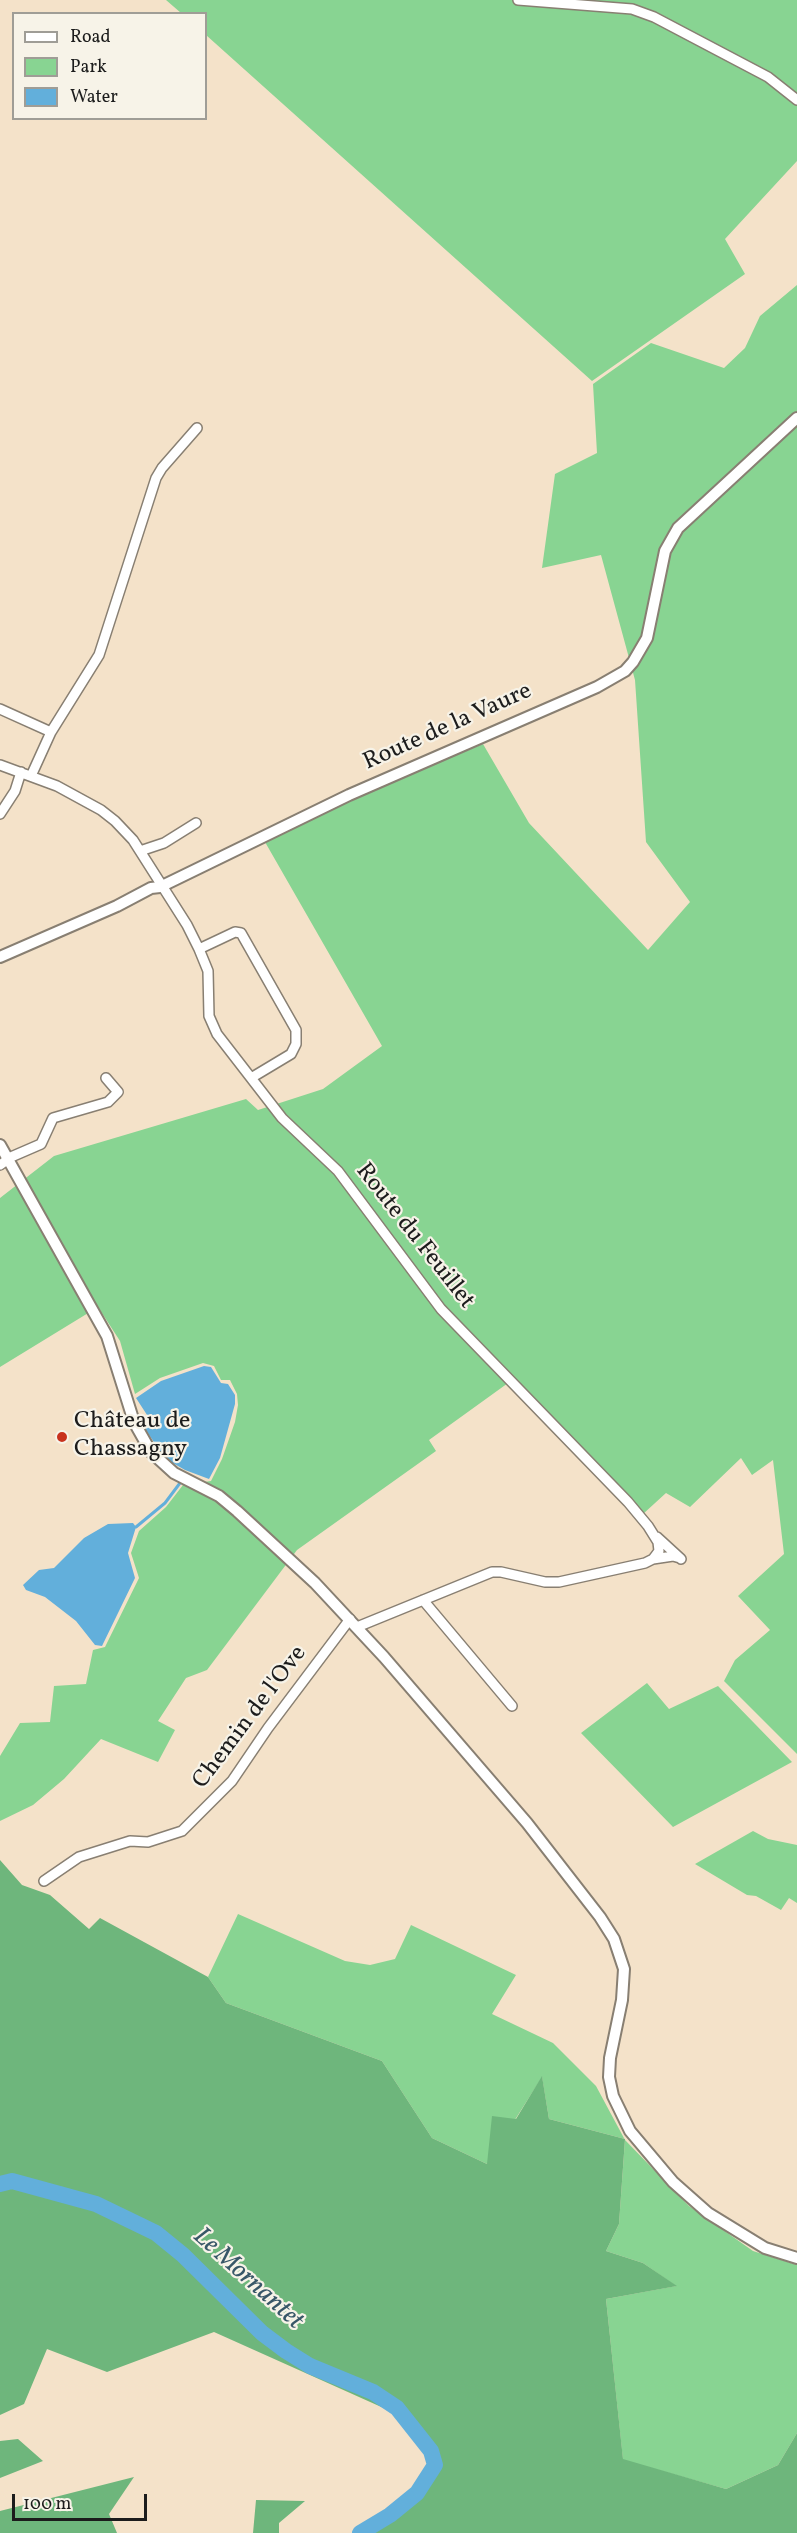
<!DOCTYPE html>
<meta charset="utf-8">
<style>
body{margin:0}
#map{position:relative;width:797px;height:2533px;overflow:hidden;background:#f4e2c9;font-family:Vollkorn,serif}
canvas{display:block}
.legend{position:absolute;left:12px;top:12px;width:195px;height:108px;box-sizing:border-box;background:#f7f3e8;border:2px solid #9f9d96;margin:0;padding:8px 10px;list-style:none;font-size:18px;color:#1c1c1c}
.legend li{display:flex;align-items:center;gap:12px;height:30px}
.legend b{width:30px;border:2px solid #9f9d96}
.scale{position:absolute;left:12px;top:2494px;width:135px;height:27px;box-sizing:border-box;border:3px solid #1c1c1c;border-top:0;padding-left:8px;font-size:18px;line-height:21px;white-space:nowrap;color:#1c1c1c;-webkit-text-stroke:4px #f7f3e8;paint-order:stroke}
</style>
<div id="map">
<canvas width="797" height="2533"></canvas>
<ul class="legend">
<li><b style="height:8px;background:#fff"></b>Road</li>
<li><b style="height:16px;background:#88d492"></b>Park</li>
<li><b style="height:16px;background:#62afdb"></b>Water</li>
</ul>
<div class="scale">100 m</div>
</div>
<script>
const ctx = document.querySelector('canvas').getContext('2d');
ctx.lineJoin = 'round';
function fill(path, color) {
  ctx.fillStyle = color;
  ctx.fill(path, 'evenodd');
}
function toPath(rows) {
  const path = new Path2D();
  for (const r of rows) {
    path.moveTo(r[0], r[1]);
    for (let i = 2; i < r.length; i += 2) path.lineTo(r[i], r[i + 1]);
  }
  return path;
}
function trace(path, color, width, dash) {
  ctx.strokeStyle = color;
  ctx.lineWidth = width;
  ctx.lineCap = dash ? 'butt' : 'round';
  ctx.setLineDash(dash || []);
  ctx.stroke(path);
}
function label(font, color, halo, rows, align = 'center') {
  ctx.font = font + ' Vollkorn,serif';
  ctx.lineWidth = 4.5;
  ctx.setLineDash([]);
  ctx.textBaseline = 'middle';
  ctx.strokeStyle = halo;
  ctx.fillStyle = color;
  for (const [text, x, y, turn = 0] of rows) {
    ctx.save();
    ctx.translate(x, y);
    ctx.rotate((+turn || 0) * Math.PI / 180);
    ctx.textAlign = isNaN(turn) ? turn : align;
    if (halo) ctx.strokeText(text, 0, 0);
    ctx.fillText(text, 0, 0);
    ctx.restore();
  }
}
const green = toPath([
 [166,0,797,0,797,161,725,239,745,274,592,381,206,35,206,14,181,13],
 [797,285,797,1754,724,1681,735,1660,770,1630,738,1596,784,1554,773,1460,752,1475,741,1458,690,1507,666,1493,643,1514,515,1378,429,1440,436,1451,297,1550,207,1670,186,1678,158,1721,175,1730,158,1762,101,1739,64,1779,33,1805,0,1821,0,1756,20,1723,50,1722,54,1686,86,1684,93,1650,105,1647,139,1578,131,1553,139,1531,166,1507,183,1485,211,1481,222,1459,235,1422,238,1405,237,1394,230,1380,221,1380,214,1366,203,1363,160,1378,135,1394,120,1341,98,1307,0,1367,0,1198,54,1156,246,1099,258,1110,323,1089,382,1046,265,842,325,810,483,744,529,823,648,950,690,902,646,842,635,680,601,555,542,568,555,474,597,453,593,384,651,343,724,368,745,348,760,316],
 [647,1683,669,1709,718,1686,792,1762,673,1827,581,1733],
 [753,1831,768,1839,797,1845,797,1903,789,1898,781,1910,756,1896,747,1895,695,1864],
 [238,1914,345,1961,370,1965,395,1959,411,1925,516,1975,492,2014,553,2043,596,2086,625,2140,689,2206,753,2251,797,2265,797,2433,778,2465,726,2489,623,2460,606,2299,676,2286,643,2263,606,2251,619,2224,625,2139,549,2119,542,2077,487,2164,432,2138,382,2061,226,2003,208,1977]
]);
const forest = toPath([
 [0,1860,22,1885,50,1895,89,1929,100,1918,208,1977,226,2003,382,2061,432,2138,487,2164,492,2116,516,2119,542,2076,549,2119,625,2139,619,2224,606,2251,643,2263,677,2286,606,2299,623,2459,726,2489,778,2465,797,2433,797,2533,360,2533,437,2469,434,2444,417,2423,214,2332,107,2372,47,2349,24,2404,0,2415],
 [18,2439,43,2461,0,2478,0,2441],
 [134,2477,109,2514,117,2533,0,2533,0,2511],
 [256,2500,305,2501,279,2523,279,2533,253,2533]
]);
const water = toPath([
 [204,1366,211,1367,221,1383,228,1384,235,1395,235,1404,220,1458,209,1479,185,1470,171,1462,160,1451,141,1423,149,1418,136,1398,161,1381],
 [133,1523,136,1527,128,1553,135,1578,102,1646,95,1645,76,1621,45,1597,26,1590,23,1585,39,1570,54,1568,84,1538,108,1524]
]);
const stream = toPath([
 [136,1527,165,1503,180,1483]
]);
const river = toPath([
 [0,2184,12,2181,96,2204,156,2233,183,2255,262,2333,286,2351,310,2366,373,2392,397,2408,431,2451,435,2465,417,2493,390,2515,360,2533]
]);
const minor = toPath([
 [518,0,632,9,654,17,768,77,797,100],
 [0,709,51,732,31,776],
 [51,732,99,655,156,478,162,468,197,428],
 [0,765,57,786,101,810,115,821,133,840,187,925,199,949,208,971,209,1016,217,1034,282,1118,338,1171,441,1309,628,1502,648,1526,658,1542,659,1551,653,1559,645,1563,559,1582,545,1582,501,1572,492,1572,357,1627],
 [0,814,15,791,21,772],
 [140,851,164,843,196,823],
 [199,949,235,932,241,933,296,1030,296,1044,291,1054,251,1078],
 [0,1165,11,1157,41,1144,53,1118,108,1102,118,1092,106,1078],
 [657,1537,681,1559],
 [653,1559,673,1556,680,1558],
 [423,1600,512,1706],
 [44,1881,79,1857,130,1841,148,1842,182,1831,232,1781,268,1728,350,1619]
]);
const tertiary = toPath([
 [0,957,117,906,151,888,160,887,349,795,597,687,625,671,633,662,647,638,665,551,678,528,797,418],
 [0,1145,107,1336,134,1422,151,1452,174,1473,219,1496,237,1511,315,1583,384,1657,527,1823,600,1917,614,1939,624,1969,622,2000,610,2058,609,2077,613,2096,630,2131,673,2182,708,2213,765,2248,797,2258]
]);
const markers = [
 [62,1437,6,"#c8321e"]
];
const streetNames = [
 ["Route de la Vaure",448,728,-24],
 ["Route du Feuillet",414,1237,52],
 ["Chemin de l'Ove",251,1718,-53]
];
const poiNames = [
 ["Château de",74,1423],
 ["Chassagny",74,1451]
];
const waterNames = [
 ["Le Mornantet",247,2280,42]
];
fill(green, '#88d492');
fill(forest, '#6eb67c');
fill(water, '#62afdb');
trace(stream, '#62afdb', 3);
trace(river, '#62afdb', 16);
trace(minor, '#887f72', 12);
trace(tertiary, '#887f72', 14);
trace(minor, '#fff', 9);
trace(tertiary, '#fff', 10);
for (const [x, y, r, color] of markers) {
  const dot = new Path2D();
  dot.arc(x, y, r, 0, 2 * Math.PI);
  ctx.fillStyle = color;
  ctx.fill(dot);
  trace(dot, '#f7f3e8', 2);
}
label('24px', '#1c1c1c', '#f7f3e8', streetNames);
label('24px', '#1c1c1c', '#f7f3e8', poiNames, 'left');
label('italic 26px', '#385768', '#f7f3e8', waterNames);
</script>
